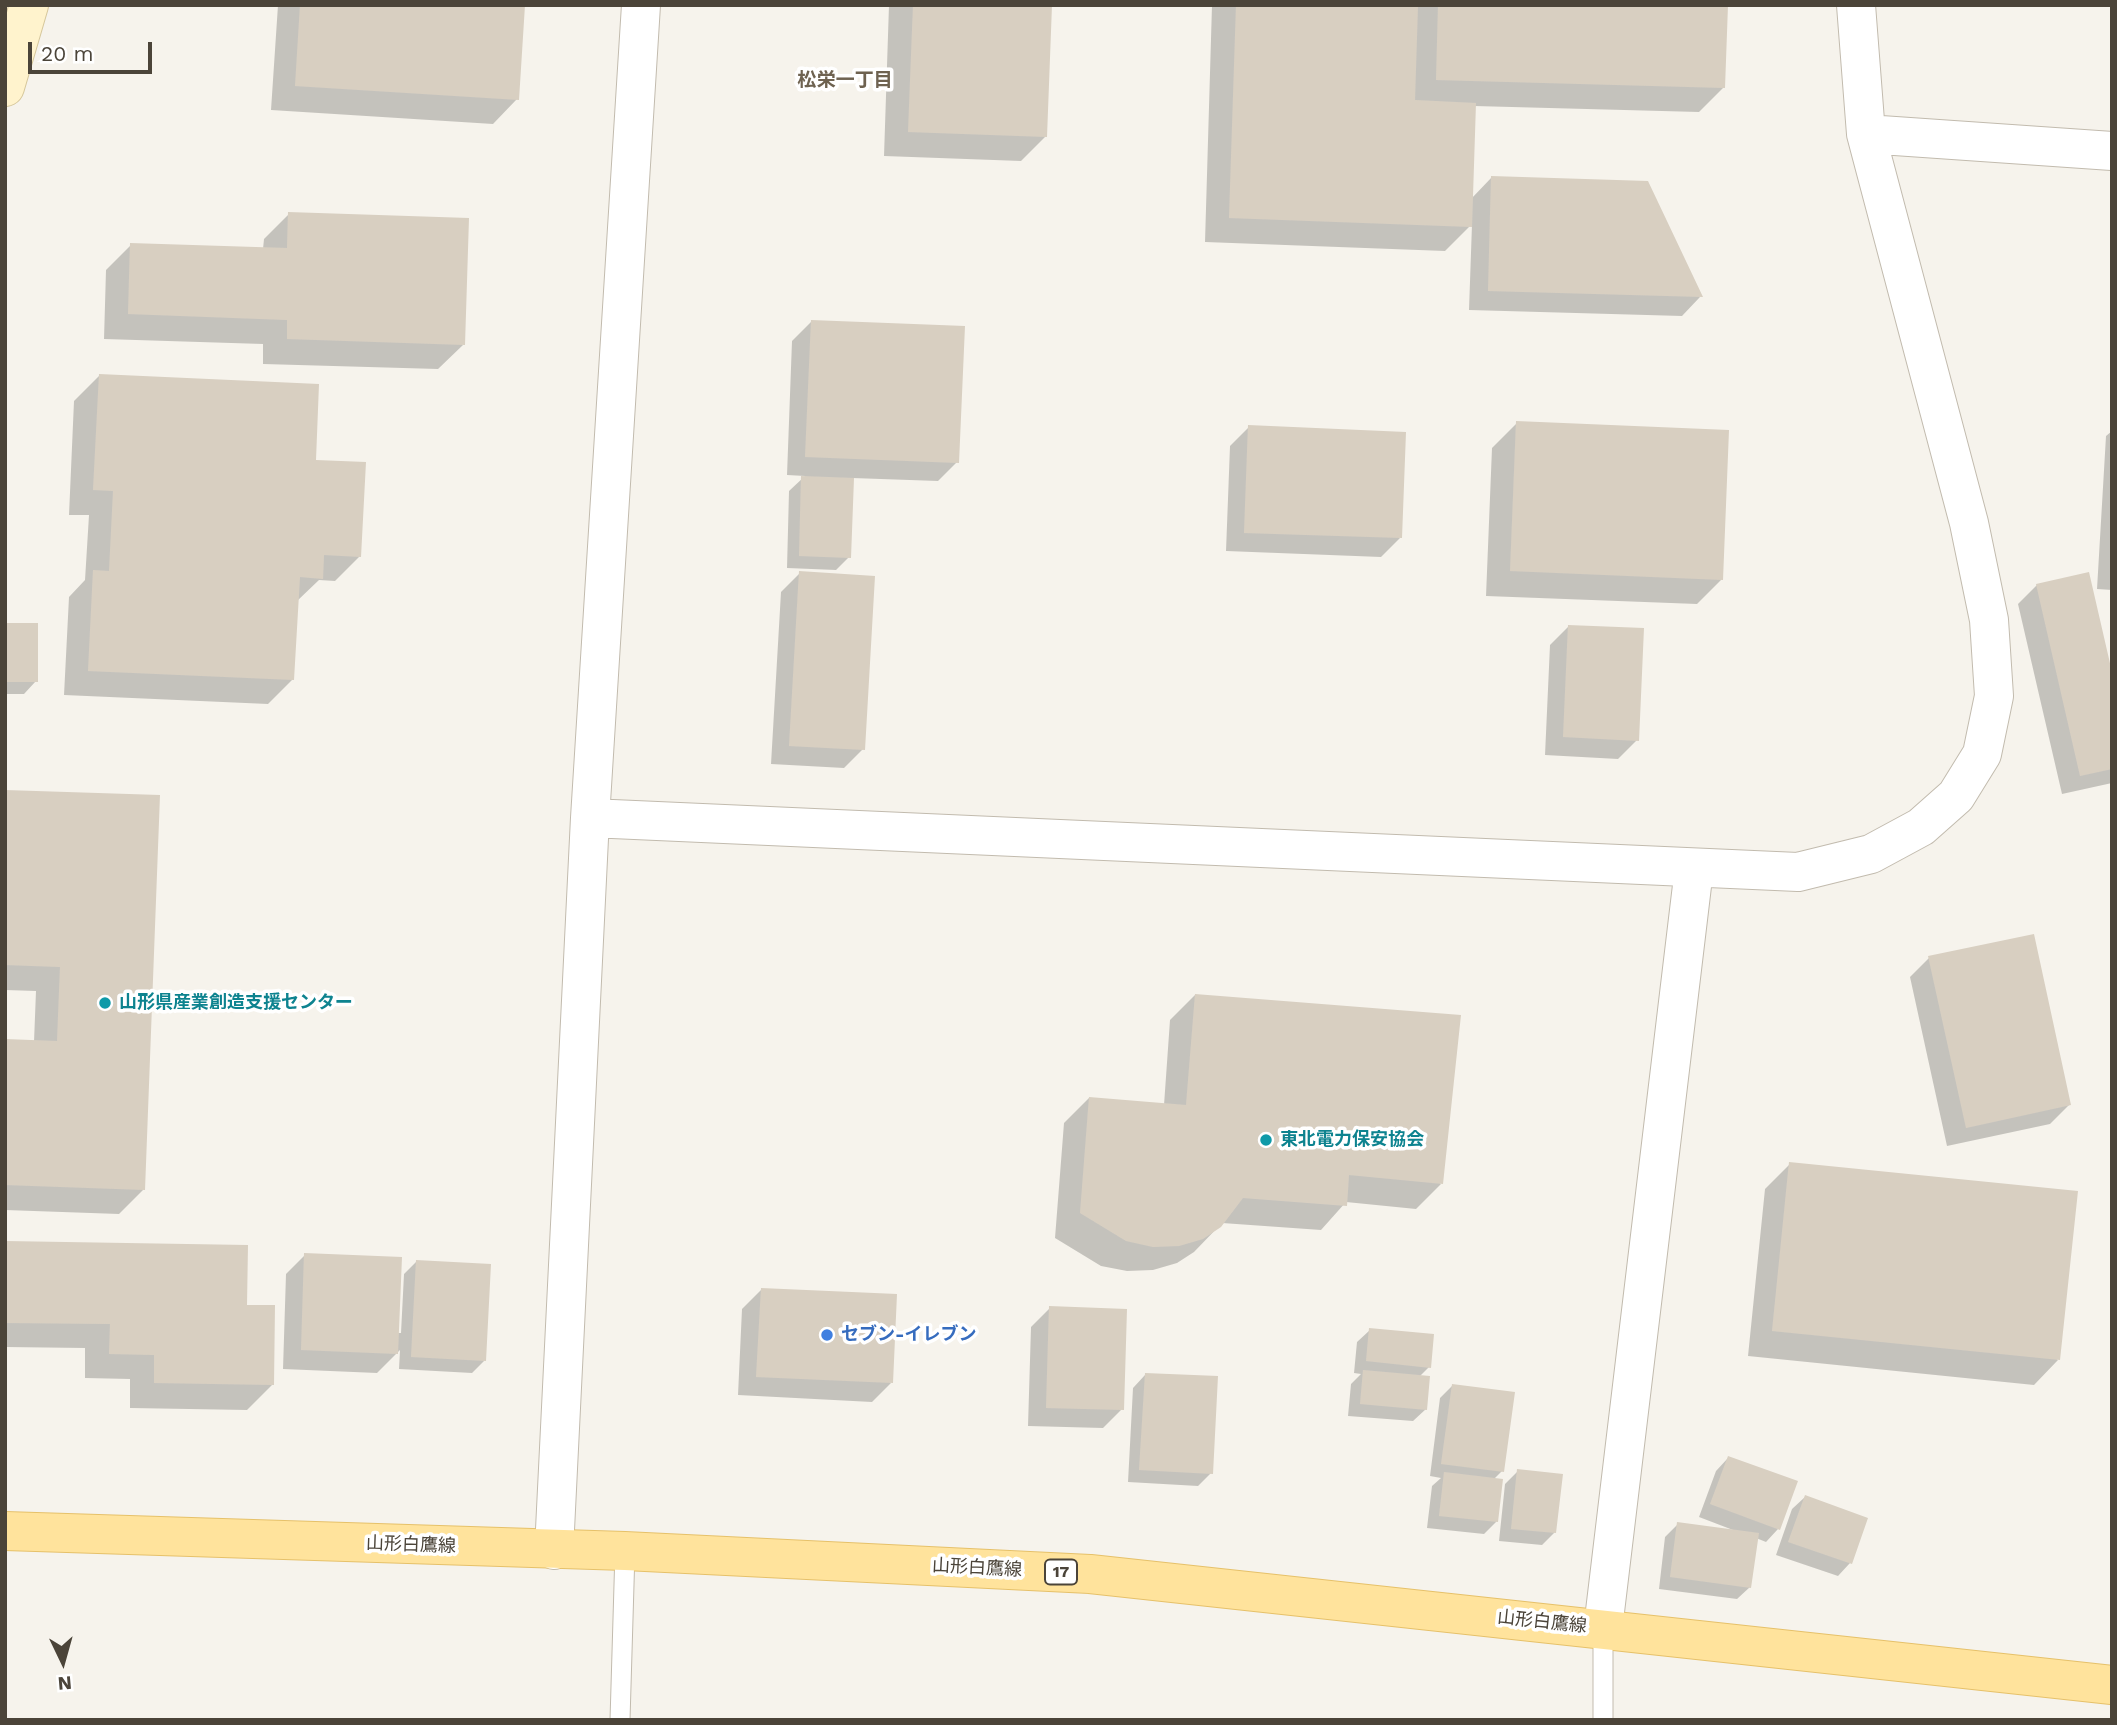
<!DOCTYPE html>
<meta charset="utf-8">
<style>
body{margin:0}
#map{position:relative;width:2117px;height:1725px;overflow:hidden;background:#f6f3ec;font-family:"Work Sans",sans-serif}
canvas{display:block}
.frame{position:absolute;inset:0;border:7px solid #4b4439;pointer-events:none}
.north{position:absolute;left:28px;top:1627px;width:70px;height:70px;-webkit-text-stroke:5px #fff;paint-order:stroke;rotate:175deg;font-size:19px;font-weight:700;line-height:28px;text-align:center;color:#4b4439}
.north::after{content:'';display:block;margin:auto;width:24px;height:32px;background:#4b4439;clip-path:polygon(50% 0,100% 100%,50% 72%,0 100%)}
.scale{position:absolute;left:28px;top:42px;width:124px;height:32px;box-sizing:border-box;border:4px solid #4b4439;border-top:0;padding-left:9px;font-size:21px;line-height:24px;white-space:nowrap;color:#4b4439;-webkit-text-stroke:5px #fff;paint-order:stroke}
</style>
<div id="map">
<canvas width="2117" height="1725"></canvas>
<div class="frame"></div>
<div class="north">N</div>
<div class="scale">20 m</div>
</div>
<script>
const ctx = document.querySelector('canvas').getContext('2d');
ctx.lineJoin = 'round';
function fill(path, color) {
  ctx.fillStyle = color;
  ctx.fill(path, 'evenodd');
}
function toPath(rows) {
  const path = new Path2D();
  for (const r of rows) {
    path.moveTo(r[0], r[1]);
    for (let i = 2; i < r.length; i += 2) path.lineTo(r[i], r[i + 1]);
  }
  return path;
}
function trace(path, color, width, dash) {
  ctx.strokeStyle = color;
  ctx.lineWidth = width;
  ctx.lineCap = dash ? 'butt' : 'round';
  ctx.setLineDash(dash || []);
  ctx.stroke(path);
}
function label(font, color, halo, rows, align = 'center') {
  ctx.font = font + ' "Work Sans","Noto Sans JP",sans-serif';
  ctx.lineWidth = 7;
  ctx.setLineDash([]);
  ctx.textBaseline = 'middle';
  ctx.strokeStyle = halo;
  ctx.fillStyle = color;
  for (const [text, x, y, turn = 0] of rows) {
    ctx.save();
    ctx.translate(x, y);
    ctx.rotate((+turn || 0) * Math.PI / 180);
    ctx.textAlign = isNaN(turn) ? turn : align;
    if (halo) ctx.strokeText(text, 0, 0);
    ctx.fillText(text, 0, 0);
    ctx.restore();
  }
}
const shadow = toPath([
 [278,5,524,5,517,99,493,124,271,110],
 [889,5,1050,5,1046,136,1021,161,884,156],
 [1212,5,1726,5,1724,87,1699,112,1474,106,1471,199,1492,177,1647,182,1700,297,1682,316,1469,310,1472,224,1445,251,1205,242],
 [289,214,463,345,438,369,263,364,263,344,104,339,106,270,131,245,263,249,264,239],
 [811,322,957,462,938,481,852,478,849,557,836,570,787,568,789,491,805,476,787,475,792,341],
 [99,376,314,461,360,556,335,581,319,580,296,602,293,679,268,704,64,695,69,597,85,580,89,515,69,515,74,401],
 [1517,423,1722,579,1697,604,1486,596,1492,448],
 [1249,427,1400,538,1381,557,1226,551,1230,446],
 [2112,431,2112,590,2097,589,2106,436],
 [800,573,863,749,844,768,771,764,781,592],
 [2037,585,2112,680,2112,783,2062,794,2018,604],
 [5,624,36,681,24,694,5,694],
 [1569,626,1637,740,1618,759,1545,755,1550,645],
 [5,791,144,1189,119,1214,5,1210,5,1041,34,1042,36,991,5,990],
 [1929,958,2069,1105,2050,1124,1947,1146,1910,977],
 [1195,995,1441,1184,1416,1209,1346,1202,1321,1230,1222,1223,1194,1252,1177,1263,1153,1270,1127,1271,1101,1266,1055,1238,1064,1123,1089,1098,1164,1105,1170,1020],
 [1790,1164,2058,1360,2034,1385,1748,1356,1765,1189],
 [5,1243,245,1307,272,1385,247,1410,130,1408,130,1379,85,1378,85,1348,5,1347],
 [305,1255,397,1333,401,1333,404,1274,416,1262,485,1360,472,1373,399,1369,400,1350,377,1373,283,1369,286,1274],
 [761,1290,891,1383,872,1402,738,1395,742,1309],
 [1050,1308,1122,1409,1103,1428,1028,1426,1031,1327],
 [1370,1330,1429,1367,1419,1377,1426,1409,1413,1421,1348,1416,1351,1384,1361,1374,1354,1373,1357,1342],
 [1145,1375,1211,1473,1198,1486,1128,1482,1133,1388],
 [1452,1386,1502,1471,1494,1479,1497,1521,1484,1534,1427,1528,1432,1486,1441,1478,1430,1476,1440,1398],
 [1728,1458,1778,1529,1766,1542,1756,1538,1750,1587,1737,1599,1659,1589,1665,1537,1678,1524,1733,1530,1699,1517,1716,1471],
 [1518,1471,1555,1532,1542,1545,1499,1541,1505,1484],
 [1805,1497,1850,1563,1838,1576,1776,1555,1792,1509]
]);
const building = toPath([
 [300,5,525,5,519,100,295,86],
 [913,5,1052,5,1047,137,908,132],
 [1236,5,1418,5,1415,100,1476,103,1472,227,1229,218],
 [1438,5,1728,5,1725,88,1436,80],
 [1491,176,1648,181,1703,297,1488,291],
 [288,212,469,218,465,345,287,339,287,320,128,314,130,243,287,248],
 [811,320,965,326,959,463,805,457],
 [99,374,319,384,316,460,366,462,361,557,324,555,323,579,300,577,294,680,88,671,93,570,109,571,113,491,93,490],
 [1516,421,1729,430,1723,580,1510,571],
 [1248,425,1406,432,1402,538,1244,533],
 [801,476,854,478,851,558,799,556],
 [799,571,875,576,865,750,789,746],
 [2089,572,2112,672,2112,769,2080,776,2036,584],
 [5,623,38,623,38,682,5,682],
 [1568,625,1644,628,1639,741,1563,737],
 [5,790,160,795,145,1190,5,1185,5,1039,57,1041,60,967,5,965],
 [2034,934,2071,1105,1966,1128,1928,956],
 [1195,994,1461,1015,1443,1184,1349,1175,1347,1206,1243,1198,1221,1227,1203,1239,1179,1246,1153,1247,1126,1241,1080,1213,1089,1097,1186,1105],
 [1789,1162,2078,1191,2060,1360,1772,1331],
 [5,1241,248,1245,247,1305,275,1305,274,1385,154,1383,154,1355,109,1354,110,1324,5,1323],
 [304,1253,402,1257,398,1354,301,1350],
 [416,1260,491,1264,486,1361,411,1357],
 [761,1288,897,1294,893,1383,756,1377],
 [1049,1306,1127,1309,1124,1410,1046,1408],
 [1369,1328,1434,1334,1431,1368,1366,1361],
 [1363,1370,1430,1376,1427,1410,1360,1404],
 [1145,1373,1218,1376,1213,1474,1139,1470],
 [1452,1384,1515,1392,1504,1472,1441,1464],
 [1728,1456,1798,1481,1780,1530,1710,1504],
 [1517,1469,1563,1474,1556,1533,1511,1529],
 [1444,1472,1503,1479,1498,1522,1439,1516],
 [1805,1495,1868,1518,1852,1564,1788,1542],
 [1677,1522,1759,1533,1751,1588,1670,1577]
]);
const lane = toPath([
 [1603,1628,1603,1720],
 [620,1720,625,1551]
]);
const street = toPath([
 [1866,134,2112,151],
 [590,818,1798,872,1871,854,1921,827,1956,796,1982,754,1994,696,1989,620,1969,523,1866,134,1856,5],
 [554,1550,590,818,641,5],
 [1603,1628,1694,869]
]);
const secondary = toPath([
 [5,87,29,5]
]);
const primary = toPath([
 [5,1531,625,1551,1090,1574,2112,1685]
]);
const markers = [
 [105,1003,7,"#0f9aa8"],
 [1266,1140,7,"#0f9aa8"],
 [827,1335,7,"#3f7fe0"]
];
const shields = [
 [1061,1572,32]
];
const shieldNames = [
 ["17",1061,1572]
];
const cultureNames = [
 ["山形県産業創造支援センター",119,1003],
 ["東北電力保安協会",1280,1140]
];
const shopNames = [
 ["セブン-イレブン",841,1335]
];
const streetNames = [
 ["山形白鷹線",411,1545,2],
 ["山形白鷹線",977,1568,3],
 ["山形白鷹線",1542,1622,6]
];
const neighbourhoodNames = [
 ["松栄一丁目",845,80]
];
fill(shadow, '#0003');
fill(building, '#d8cfc1');
trace(lane, '#c2bbae', 21);
trace(street, '#c2bbae', 40);
trace(secondary, '#d6c79b', 40);
trace(primary, '#e6c16a', 40);
trace(lane, '#fff', 19);
trace(street, '#fff', 38);
trace(secondary, '#fff3cd', 38);
trace(primary, '#ffe39c', 38);
for (const [x, y, r, color] of markers) {
  const dot = new Path2D();
  dot.arc(x, y, r, 0, 2 * Math.PI);
  ctx.fillStyle = color;
  ctx.fill(dot);
  trace(dot, '#fff', 2.5);
}
for (const [x, y, w] of shields) {
  const box = new Path2D();
  box.roundRect(x - w / 2, y - 12.5, w, 25, 5);
  ctx.fillStyle = '#fff';
  ctx.fill(box);
  trace(box, '#4b4439', 2);
}
label('bold 16px', '#4b4439', null, shieldNames);
label('bold 18px', '#0d838f', '#fff', cultureNames, 'left');
label('bold 18px', '#366cbe', '#fff', shopNames, 'left');
label('18px', '#4b4439', '#fff', streetNames);
label('bold 19px', '#6e6250', '#fff', neighbourhoodNames);
</script>
